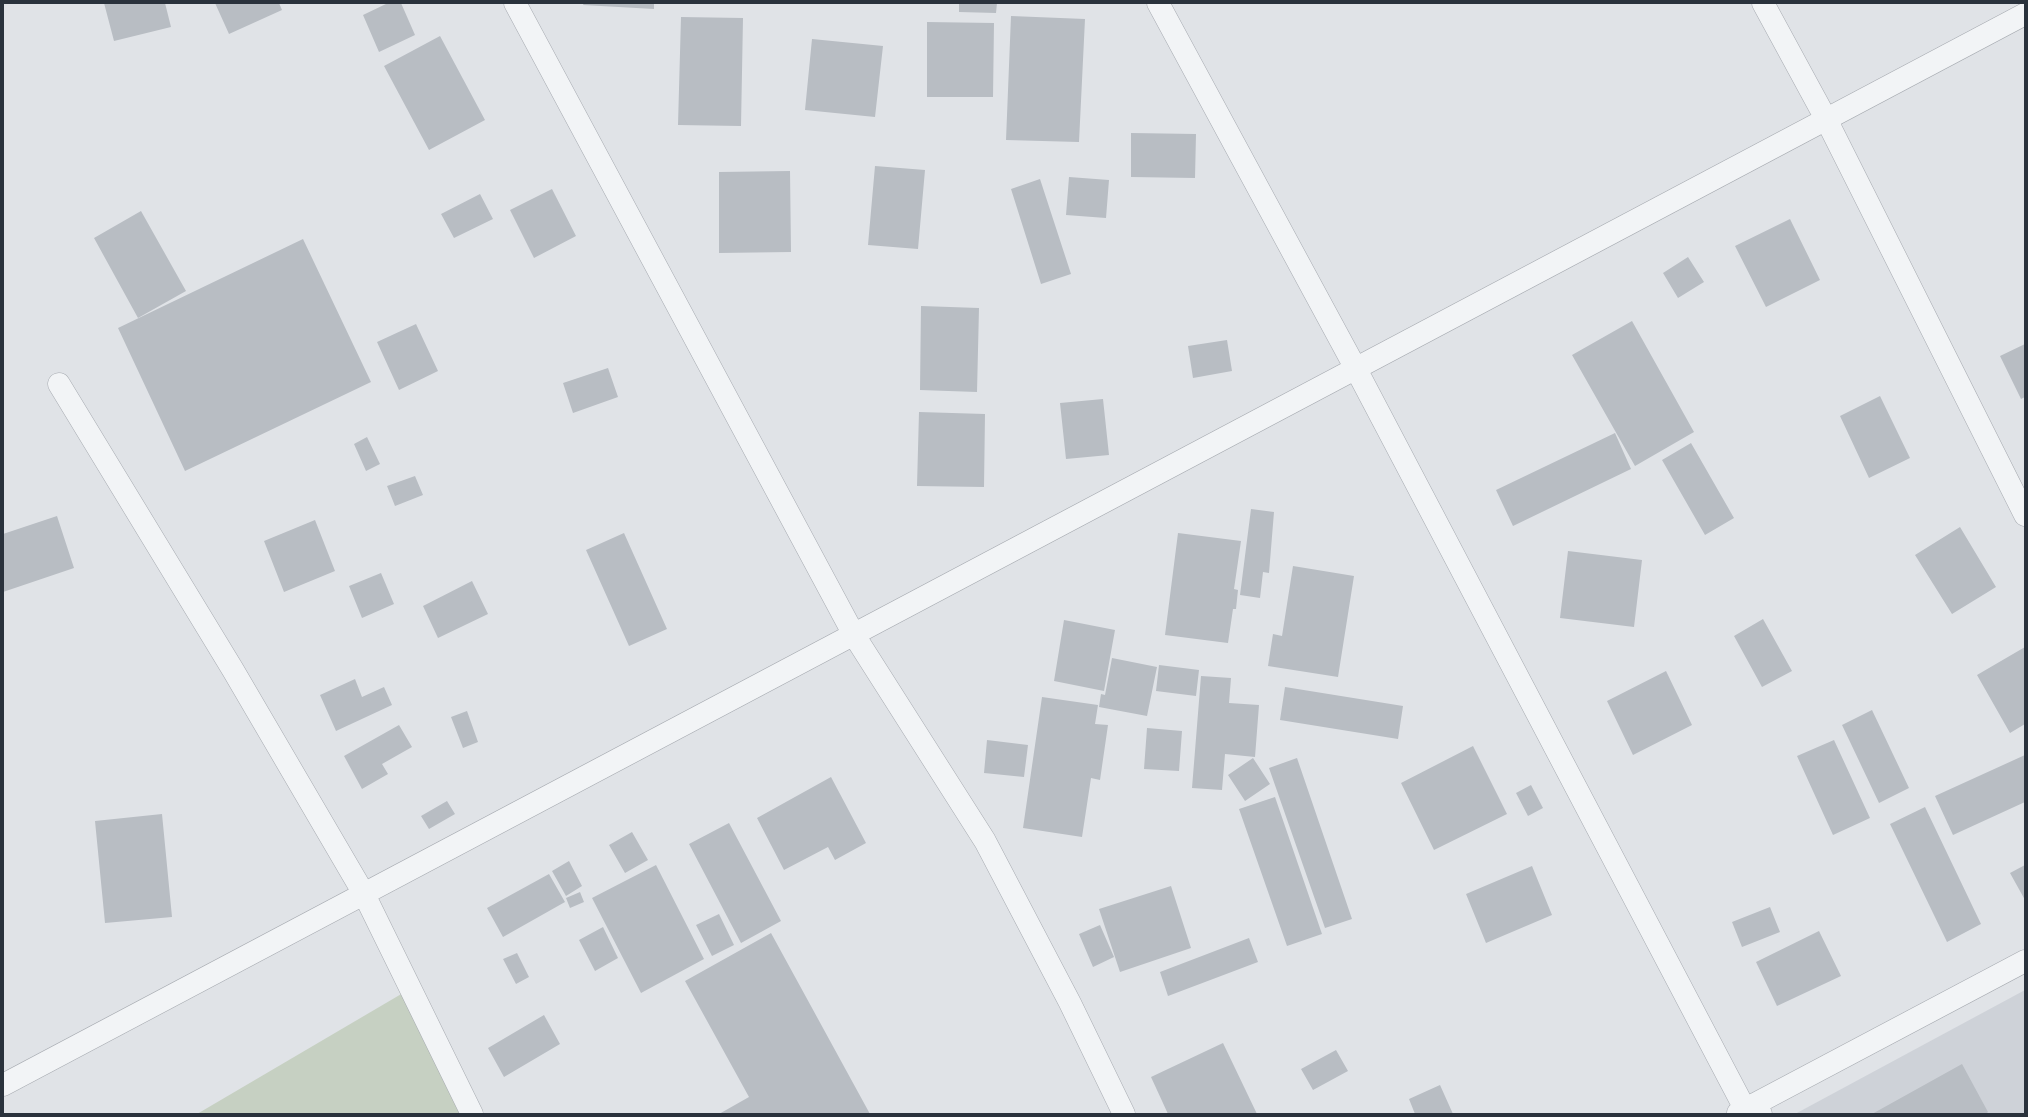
<!DOCTYPE html>
<style>
body{margin:0}
#map{position:relative;width:2028px;height:1117px;overflow:hidden;background:#e0e3e7;font-family:"Work Sans",sans-serif}
canvas{display:block}
.frame{position:absolute;inset:0;border:4px solid #2a323c;pointer-events:none}
</style>
<div id="map">
<canvas width="2028" height="1117"></canvas>
<div class="frame"></div>
</div>
<script>
const ctx = document.querySelector('canvas').getContext('2d');
ctx.lineJoin = 'round';
function fill(path, color) {
  ctx.fillStyle = color;
  ctx.fill(path, 'evenodd');
}
function toPath(rows) {
  const path = new Path2D();
  for (const r of rows) {
    path.moveTo(r[0], r[1]);
    for (let i = 2; i < r.length; i += 2) path.lineTo(r[i], r[i + 1]);
  }
  return path;
}
function trace(path, color, width, dash) {
  ctx.strokeStyle = color;
  ctx.lineWidth = width;
  ctx.lineCap = dash ? 'butt' : 'round';
  ctx.setLineDash(dash || []);
  ctx.stroke(path);
}
const built = toPath([
 [2025,990,2025,1114,1795,1114]
]);
const green = toPath([
 [403,993,468,1114,197,1114]
]);
const building = toPath([
 [104,3,165,3,171,27,114,41],
 [215,3,279,3,282,10,229,34],
 [388,3,401,3,415,35,379,52,363,15],
 [584,3,654,3,654,9,583,5],
 [959,3,997,3,996,13,959,12],
 [1011,16,1085,19,1079,142,1006,140],
 [681,17,743,18,741,126,678,125],
 [927,22,994,23,993,97,927,97],
 [440,36,485,120,429,150,384,66],
 [812,39,883,46,875,117,805,110],
 [1131,133,1196,134,1195,178,1131,177],
 [875,166,925,170,918,249,868,245],
 [790,171,791,252,719,253,719,172],
 [1069,177,1109,180,1106,218,1066,215],
 [1040,179,1071,274,1041,284,1011,189],
 [552,189,576,236,534,258,510,210],
 [480,194,493,219,454,238,441,214],
 [141,211,186,291,138,318,94,238],
 [1790,219,1820,280,1766,307,1735,246],
 [303,239,371,382,185,471,118,328],
 [1688,257,1704,282,1678,298,1663,273],
 [921,306,979,308,977,392,920,390],
 [1632,321,1694,432,1635,466,1572,355],
 [416,324,438,371,399,390,377,342],
 [1227,340,1232,371,1193,378,1188,346],
 [2025,344,2025,397,2021,399,2000,356],
 [608,368,618,397,573,413,563,383],
 [1880,396,1910,458,1869,478,1840,416],
 [1103,399,1109,455,1066,459,1060,403],
 [919,412,985,414,984,487,917,486],
 [1615,433,1631,469,1513,526,1496,490],
 [367,437,380,464,366,471,354,444],
 [1691,443,1734,518,1705,535,1662,460],
 [415,476,423,495,395,506,387,486],
 [1251,509,1274,512,1269,573,1263,572,1260,598,1240,595],
 [57,516,74,568,3,592,3,534],
 [315,520,335,571,284,592,264,541],
 [1960,527,1996,587,1952,614,1915,555],
 [624,533,667,629,629,646,586,550],
 [1178,533,1241,541,1234,589,1238,590,1236,609,1233,609,1228,643,1165,635],
 [1568,551,1642,560,1634,627,1560,618],
 [1293,566,1354,576,1338,677,1268,666,1273,634,1282,636],
 [381,573,394,604,362,618,349,586],
 [472,581,488,614,438,638,423,606],
 [1763,619,1792,671,1762,687,1734,636],
 [1064,620,1115,630,1104,691,1054,681],
 [2025,647,2025,724,2010,733,1977,675],
 [1112,658,1157,667,1147,716,1099,707,1101,694,1105,695],
 [1159,665,1199,670,1196,696,1156,691],
 [1666,671,1692,725,1633,755,1607,701],
 [1201,676,1231,678,1229,703,1259,705,1255,757,1225,754,1222,790,1192,788],
 [355,679,362,697,384,687,392,705,336,731,320,695],
 [1285,687,1403,706,1398,739,1280,720],
 [1042,697,1098,705,1095,724,1108,725,1100,780,1091,778,1082,837,1023,828],
 [1872,710,1909,788,1879,803,1842,725],
 [467,711,478,742,463,748,451,717],
 [399,725,412,747,382,764,388,774,362,789,344,756],
 [1147,728,1182,731,1179,771,1144,769],
 [987,740,1028,745,1024,777,984,773],
 [1834,740,1870,818,1833,835,1797,756],
 [1473,746,1507,814,1434,850,1401,783],
 [2025,755,2025,802,1953,835,1935,796],
 [1253,758,1270,784,1245,801,1228,775],
 [1297,758,1352,919,1325,928,1269,768],
 [831,777,866,843,835,860,828,847,784,870,757,818],
 [1531,785,1543,808,1528,816,1516,793],
 [1275,797,1322,934,1287,946,1239,809],
 [447,801,455,814,429,829,421,816],
 [1925,807,1981,924,1947,942,1890,824],
 [162,814,172,917,105,923,95,821],
 [729,823,781,921,741,943,689,844],
 [632,832,648,860,625,873,609,845],
 [569,861,582,886,566,896,552,871],
 [656,865,704,959,641,993,592,898],
 [2025,865,2025,900,2010,873],
 [1532,866,1552,915,1486,943,1466,894],
 [549,874,565,902,503,937,487,908],
 [1171,886,1191,948,1120,972,1099,909],
 [580,892,584,902,570,908,566,898],
 [1770,907,1780,932,1742,947,1732,922],
 [719,914,734,945,712,956,696,925],
 [1100,925,1114,957,1093,967,1079,934],
 [603,927,618,958,595,971,579,940],
 [1819,931,1841,976,1777,1006,1756,962],
 [771,933,870,1114,719,1114,749,1097,685,981],
 [1249,938,1258,962,1168,996,1160,972],
 [517,953,529,977,516,984,503,959],
 [544,1015,560,1044,504,1077,488,1048],
 [1223,1043,1257,1114,1168,1114,1151,1077],
 [1336,1050,1348,1071,1313,1090,1301,1069],
 [1962,1064,1988,1112,1986,1114,1872,1114],
 [1440,1085,1453,1114,1415,1114,1409,1099]
]);
const minor = toPath([
 [515,3,854,635,985,841,1070,1003,1124,1114],
 [1158,3,1356,369,1745,1109,1761,1114],
 [1763,3,1826,119,2025,515],
 [59,384,233,670,364,894,472,1114],
 [3,1085,2025,14],
 [1738,1113,2025,961]
]);
fill(built, '#ced2d8');
fill(green, '#c6d0c2');
fill(building, '#b8bdc3');
trace(minor, '#a6aab0', 23);
trace(minor, '#f2f4f6', 22);
</script>
